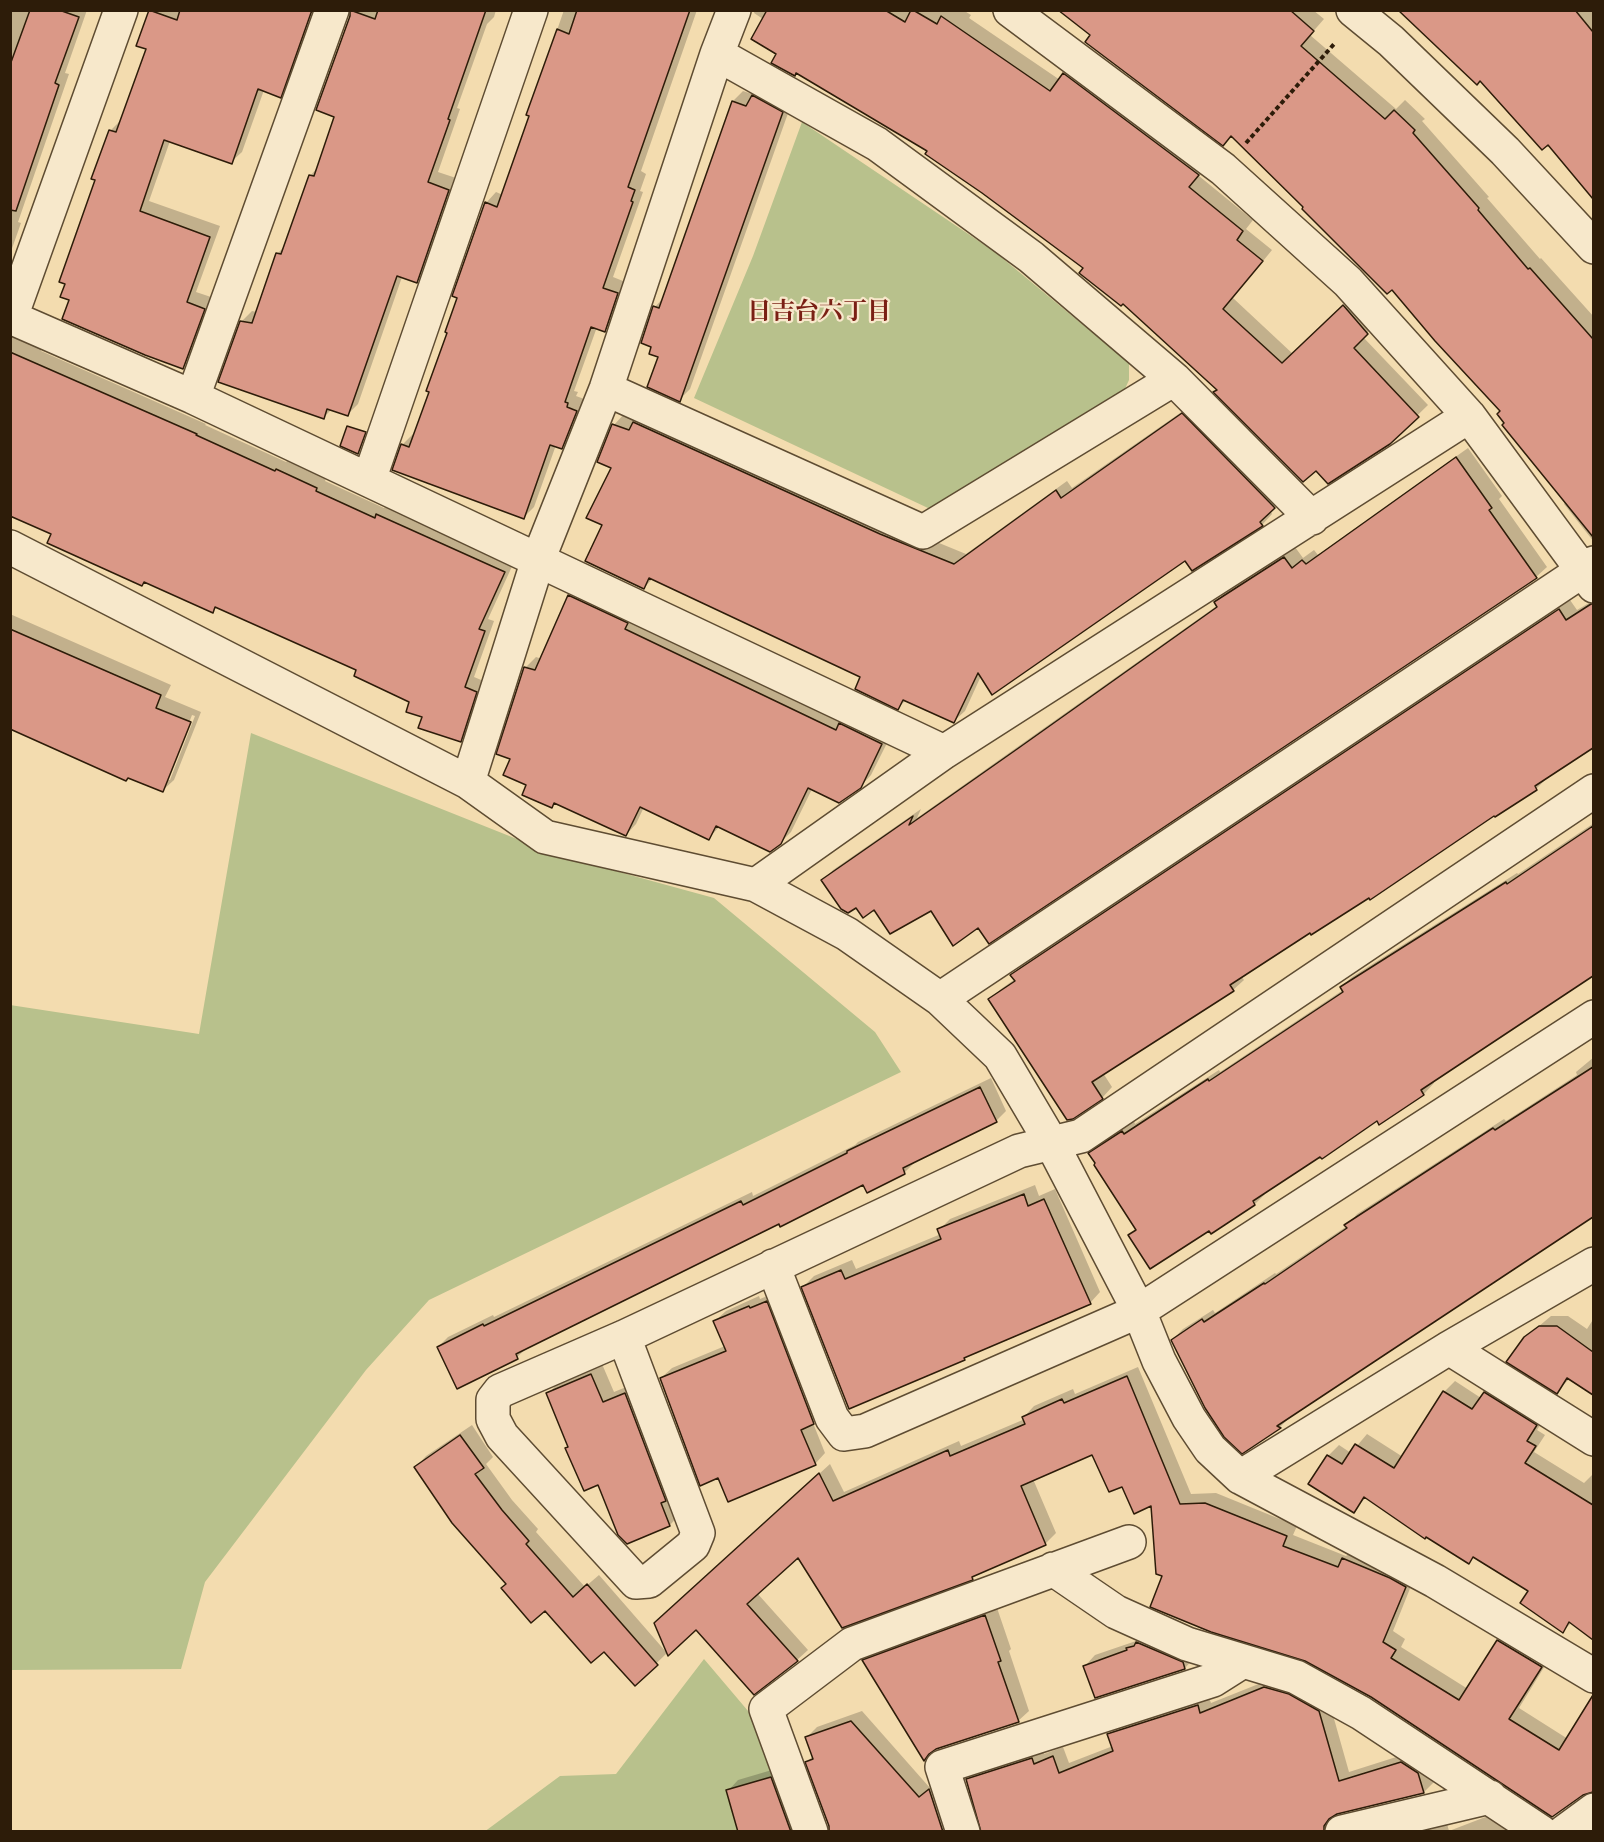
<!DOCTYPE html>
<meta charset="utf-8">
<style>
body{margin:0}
#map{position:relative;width:1604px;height:1842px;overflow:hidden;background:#f3dcaf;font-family:"IM FELL DW Pica",serif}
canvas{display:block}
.frame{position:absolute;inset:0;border:12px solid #2d1c09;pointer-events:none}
</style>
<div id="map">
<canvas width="1604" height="1842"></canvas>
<div class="frame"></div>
</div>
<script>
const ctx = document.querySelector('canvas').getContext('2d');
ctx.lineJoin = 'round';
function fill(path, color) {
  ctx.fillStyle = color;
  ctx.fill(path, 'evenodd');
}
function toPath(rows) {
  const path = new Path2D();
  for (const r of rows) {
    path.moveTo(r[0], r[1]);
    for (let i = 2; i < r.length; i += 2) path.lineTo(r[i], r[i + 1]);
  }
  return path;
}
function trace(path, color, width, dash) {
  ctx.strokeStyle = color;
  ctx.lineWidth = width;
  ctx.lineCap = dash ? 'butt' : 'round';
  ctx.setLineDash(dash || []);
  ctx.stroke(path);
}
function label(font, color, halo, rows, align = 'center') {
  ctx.font = font + ' "IM FELL DW Pica","Noto Serif JP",serif';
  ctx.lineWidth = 4.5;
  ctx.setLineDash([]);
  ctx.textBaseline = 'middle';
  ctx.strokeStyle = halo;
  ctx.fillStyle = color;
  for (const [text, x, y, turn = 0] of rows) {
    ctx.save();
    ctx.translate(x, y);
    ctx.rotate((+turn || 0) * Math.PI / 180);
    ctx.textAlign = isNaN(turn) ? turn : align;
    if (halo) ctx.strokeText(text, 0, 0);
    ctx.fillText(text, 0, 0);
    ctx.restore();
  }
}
const green = toPath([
 [802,122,995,252,1129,363,1129,380,1124,391,947,507,928,508,694,398,753,256],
 [251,733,557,855,714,898,875,1032,901,1072,429,1300,366,1370,205,1582,181,1669,11,1670,10,1005,199,1034],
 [704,1659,754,1718,794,1832,484,1832,560,1776,616,1774]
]);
const shadow = toPath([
 [10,10,87,10,65,73,69,74,18,222,21,223,10,254],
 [146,10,318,10,291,85,280,96,264,90,242,152,231,162,170,141,149,201,220,226,196,292,214,298,193,357,183,367,71,299,97,179,110,131,121,120,148,48,150,12],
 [352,10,496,10,494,17,487,24,457,108,460,109,438,172,459,179,427,271,417,282,402,277,358,404,347,415,332,409,324,417,241,322,252,311,257,312,278,253,286,245,310,176,318,167,336,117],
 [564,10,697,10,641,171,646,174,640,191,643,192,613,277,628,283,615,319,605,330,597,327,574,391,578,392,576,396,587,400,572,437,561,448,556,445,534,507,524,517,402,445,413,434,415,435,449,332,486,203,496,192,503,195,530,115,528,114],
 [755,10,963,10,971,15,969,18,1060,80,1075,63,1209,163,1199,176,1253,220,1246,229,1272,250,1233,298,1293,354,1355,296,1377,323,1363,337,1428,405,1389,443,1316,469,1218,389,1085,268,929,150,797,72,795,75,778,54,763,19,754,13],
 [1057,10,1313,10,1324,19,1310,35,1396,109,1405,100,1425,119,1422,121,1489,197,1487,198,1540,259,1541,258,1594,317,1594,542,1564,504,1566,501,1502,411,1393,288,1305,207,1231,135],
 [1413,10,1594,10,1594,197,1548,143,1481,79],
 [764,86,792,102,690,389,679,400,660,356,655,307,664,297,733,101,743,91,755,95],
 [10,335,41,349,41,351,206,424,205,425,286,462,288,460,326,478,325,481,384,508,388,504,514,562,488,619,494,621,474,677,486,682,470,731,460,741,424,716,411,701,358,669,217,607,213,611,145,581,10,513],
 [1193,404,1285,496,1270,510,1272,514,1262,525,1186,559,981,676,965,711,954,721,906,700,898,708,862,676,653,578,644,588,604,525,613,467,614,425,624,414,966,554,1067,481,1072,488],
 [1468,448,1502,496,1499,499,1547,567,1536,577,978,926,931,909,856,905,823,881,833,870,921,809,917,818,1218,605,1216,602,1226,591,1295,547,1303,558,1314,550,1318,555],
 [580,585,892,733,871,775,860,787,812,789,791,832,780,843,720,826,709,838,644,807,636,824,626,835,556,802,552,806,528,784,512,758,525,668,536,657,542,659,569,596],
 [1570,600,1577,610,1594,600,1594,746,1546,777,1547,778,1536,789,1495,814,1369,895,1311,930,1241,976,1244,980,1233,990,1103,1073,1112,1087,1102,1098,990,999,1001,989,1015,979,1012,975,1023,964],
 [10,614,171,685,165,697,201,712,174,780,163,790,10,729],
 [192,715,195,716,170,780,167,780],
 [1594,823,1594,973,1589,977,1433,1081,1434,1083,1424,1094,1380,1123,1377,1119,1264,1192,1265,1194,1255,1204,1209,1229,1130,1235,1137,1228,1090,1153,1101,1143,1134,1121,1135,1124,1219,1070,1220,1072,1343,990,1341,987,1352,977,1517,873,1518,874],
 [1594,1057,1594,1213,1524,1260,1517,1267,1289,1416,1290,1417,1280,1427,1242,1452,1172,1340,1183,1329,1213,1310,1215,1313,1275,1273,1276,1274,1347,1226,1357,1214,1504,1119,1506,1121,1577,1075,1576,1072],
 [991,1078,1006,1111,996,1121,914,1161,914,1163,904,1173,864,1183,779,1222,527,1348,517,1357,438,1347,448,1337,493,1315,494,1317,752,1192,753,1196,855,1145,858,1142],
 [1035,1185,1039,1196,1055,1189,1100,1292,1090,1303,968,1354,964,1358,803,1287,814,1276,852,1260,856,1269,941,1234,939,1230,950,1219],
 [777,1292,824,1412,813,1423,825,1453,815,1464,719,1476,661,1378,672,1368,725,1346,715,1321,726,1311,759,1296,760,1299],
 [1551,1316,1568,1316,1587,1329,1594,1318,1594,1393,1570,1378,1557,1392,1525,1338],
 [602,1364,614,1392,636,1383,680,1514,670,1525,627,1543,598,1483,569,1446,548,1394,558,1383],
 [1138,1367,1191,1494,1216,1493,1297,1526,1293,1535,1346,1556,1354,1549,1415,1576,1393,1631,1405,1639,1401,1647,1468,1689,1498,1641,1509,1630,1551,1656,1519,1708,1568,1739,1590,1709,1594,1711,1594,1790,1372,1696,1164,1575,1152,1504,1123,1485,1093,1453,1033,1479,1056,1533,1045,1544,977,1573,972,1578,798,1555,757,1593,808,1650,797,1660,754,1693,696,1628,667,1612,830,1464,844,1492,959,1441,961,1446,1025,1419,1024,1417,1034,1406,1073,1389,1075,1394],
 [1455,1381,1481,1398,1496,1382,1547,1414,1537,1430,1545,1435,1534,1452,1584,1483,1594,1473,1594,1635,1572,1622,1563,1631,1530,1591,1474,1556,1468,1562,1366,1497,1354,1511,1328,1456,1339,1445,1351,1453,1367,1434,1403,1457,1444,1392],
 [472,1425,493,1457,486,1464,512,1500,538,1529,536,1532,585,1587,599,1575,667,1653,635,1684,604,1650,508,1583,416,1467,426,1456],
 [996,1605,1011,1649,1009,1651,1029,1711,1018,1721,935,1749,925,1759,864,1661,874,1650],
 [1138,1638,1195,1657,1185,1668,1085,1666,1095,1655,1136,1641],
 [1276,1677,1329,1701,1349,1772,1412,1752,1428,1763,1434,1782,1424,1792,1334,1814,1333,1825,1337,1832,998,1832,967,1780,978,1769,1042,1749,1044,1754,1063,1747,1069,1763,1113,1746,1109,1734,1119,1724,1208,1695,1211,1703],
 [862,1711,930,1788,940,1780,948,1832,834,1832,807,1762,813,1756,806,1738,817,1727],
 [782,1767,802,1822,793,1832,740,1832,728,1791,738,1780],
 [1501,1811,1518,1832,1396,1832,1446,1820,1449,1831]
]);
const building = toPath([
 [30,10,59,10,79,17,55,83,59,85,16,211,10,210,10,65,30,10],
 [149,10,177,20,180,10,312,10,281,98,258,89,232,164,164,140,140,211,210,237,187,302,205,309,183,369,145,355,62,319,69,300,60,297,65,284,59,282,95,180,91,179,109,130,116,132,146,49,136,46,149,10],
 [350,10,375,19,378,10,486,10,448,119,450,120,428,182,449,190,417,283,397,276,348,416,327,409,324,419,218,382,240,321,252,323,276,253,281,254,309,175,314,176,334,117,316,110,350,16,350,10],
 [577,10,690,10,628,187,635,190,631,201,633,202,603,288,618,293,605,332,591,327,565,402,568,403,567,407,577,411,562,449,550,445,524,519,392,470,401,444,409,447,429,392,426,391,447,333,445,332,457,298,452,296,485,202,497,207,529,116,526,115,557,29,569,34,577,10],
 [767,10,885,10,905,22,911,10,913,10,937,24,941,16,1050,91,1063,73,1199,175,1189,187,1243,231,1237,240,1263,261,1223,309,1282,363,1343,305,1368,334,1354,348,1419,417,1390,444,1328,484,1316,471,1303,482,1213,392,1217,390,1123,304,1121,306,1079,273,1083,268,982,193,925,154,927,151,796,73,795,76,771,63,776,54,751,39,767,10],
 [1058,10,1290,10,1314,31,1301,46,1385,119,1394,110,1415,130,1413,133,1479,208,1478,210,1528,269,1530,268,1593,339,1593,537,1502,425,1504,423,1497,414,1500,411,1435,341,1392,290,1387,294,1302,209,1303,207,1231,136,1223,146,1085,42,1090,35,1058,10],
 [1398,10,1575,10,1593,32,1593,199,1548,145,1542,150,1480,81,1477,85,1398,10],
 [752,95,783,112,680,402,647,387,658,357,649,354,651,347,641,343,653,306,659,308,732,101,746,106,752,95],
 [10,352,197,434,196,435,275,471,276,469,317,488,316,491,375,518,376,514,505,572,479,629,485,631,465,687,477,692,461,742,418,728,422,717,406,712,409,702,354,676,356,670,215,607,213,613,144,582,142,586,47,543,51,534,10,516,10,352],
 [1182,413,1275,508,1260,522,1263,526,1192,571,1185,561,992,695,978,673,954,723,903,700,898,710,855,689,860,677,649,578,644,589,585,561,602,525,586,518,611,468,597,462,612,424,629,430,633,422,880,534,954,564,1056,490,1061,498,1182,413],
 [347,426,366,432,358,454,340,446,347,426],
 [1456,457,1492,508,1489,510,1537,578,989,944,978,928,953,946,931,911,890,934,874,910,863,918,856,908,848,913,841,909,821,880,913,816,909,825,1020,747,1217,607,1214,602,1284,557,1292,568,1302,560,1306,564,1456,457],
 [568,595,628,623,625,629,836,730,839,723,882,744,861,788,839,803,808,788,781,844,770,852,716,826,709,840,640,807,626,836,554,803,552,808,522,795,526,785,503,775,510,759,496,754,524,667,535,670,568,595],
 [1591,604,1593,604,1593,748,1535,786,1537,790,1495,817,1494,816,1370,900,1369,898,1311,935,1310,933,1230,985,1234,991,1092,1082,1103,1099,1073,1119,1067,1120,988,999,1015,981,1010,975,1559,609,1566,620,1591,604],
 [10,629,161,695,156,708,191,722,163,792,128,778,126,781,10,729,10,629],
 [1593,826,1593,976,1421,1090,1424,1095,1379,1125,1377,1121,1322,1159,1320,1157,1253,1201,1255,1205,1211,1234,1209,1231,1150,1269,1128,1235,1136,1230,1094,1165,1095,1163,1088,1153,1122,1131,1124,1134,1208,1079,1209,1081,1343,992,1340,987,1506,882,1507,884,1593,826],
 [1593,1067,1593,1217,1277,1426,1281,1428,1242,1454,1224,1437,1205,1408,1171,1340,1202,1319,1204,1322,1264,1283,1265,1284,1347,1228,1344,1225,1493,1128,1495,1130,1593,1067],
 [980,1087,997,1122,903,1168,905,1174,867,1193,863,1185,780,1227,779,1224,516,1354,518,1359,457,1389,437,1347,483,1324,484,1326,741,1201,743,1205,847,1153,847,1151,980,1087],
 [1024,1194,1028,1206,1044,1199,1091,1304,964,1358,965,1360,849,1409,801,1287,841,1270,845,1279,941,1239,937,1229,1024,1194],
 [767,1301,814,1424,801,1430,816,1465,728,1502,718,1478,700,1486,660,1378,726,1351,713,1321,749,1306,750,1308,767,1301],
 [1539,1326,1557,1326,1593,1352,1593,1395,1567,1378,1557,1394,1506,1362,1524,1337,1539,1326],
 [591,1374,603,1402,625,1393,666,1501,661,1503,670,1526,627,1544,618,1535,598,1485,584,1491,565,1448,568,1447,546,1393,591,1374],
 [1127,1376,1180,1504,1205,1503,1287,1536,1283,1546,1338,1567,1342,1558,1390,1578,1406,1587,1383,1642,1396,1650,1391,1658,1459,1700,1497,1640,1542,1667,1509,1719,1559,1750,1593,1695,1593,1792,1583,1795,1552,1817,1371,1697,1305,1661,1211,1632,1150,1607,1162,1576,1156,1574,1151,1506,1134,1514,1122,1487,1109,1492,1092,1455,1021,1486,1046,1545,972,1577,973,1580,842,1628,798,1558,747,1604,798,1661,754,1695,696,1630,668,1656,654,1623,819,1473,833,1501,948,1450,950,1456,1025,1424,1022,1417,1062,1399,1064,1403,1127,1376],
 [1443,1391,1472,1409,1484,1392,1537,1425,1527,1441,1536,1446,1525,1463,1593,1505,1593,1640,1569,1622,1563,1633,1520,1603,1528,1591,1473,1557,1469,1564,1426,1537,1425,1539,1364,1497,1354,1513,1308,1484,1327,1455,1342,1464,1355,1444,1394,1468,1443,1391],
 [460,1435,484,1468,475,1474,502,1510,529,1541,526,1544,573,1597,587,1584,658,1665,635,1686,604,1652,591,1663,545,1611,531,1623,501,1588,506,1584,452,1523,414,1467,460,1435],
 [985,1615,1001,1661,998,1662,1019,1722,936,1749,929,1754,924,1761,862,1660,985,1615],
 [1136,1642,1183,1662,1185,1669,1095,1698,1083,1666,1127,1650,1126,1648,1134,1646,1136,1642],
 [1264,1687,1289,1694,1319,1711,1339,1781,1401,1762,1418,1773,1424,1793,1337,1814,1329,1819,1324,1826,1324,1832,981,1832,966,1779,1032,1758,1034,1764,1053,1756,1059,1773,1113,1751,1107,1734,1198,1705,1200,1713,1264,1687],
 [851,1721,919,1797,929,1789,943,1832,829,1832,829,1826,805,1762,813,1759,805,1737,851,1721],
 [771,1777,791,1832,738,1832,726,1790,771,1777]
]);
const path = toPath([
 [1246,143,1335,43]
]);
const minor = toPath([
 [1010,10,1223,169,1348,282,1469,416,1594,586],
 [1353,10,1391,41,1505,151,1594,247],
 [717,54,877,144,1031,257,1174,379,1312,518],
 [10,317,193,397,944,752],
 [11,317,121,10],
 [606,389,923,532,1174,379],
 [193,397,332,10],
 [369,480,531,10],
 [10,547,468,782,545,837,756,885,847,934,940,999,1000,1056,1052,1144,1139,1311,1159,1361,1189,1418,1210,1449,1240,1477,1435,1581,1594,1676],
 [468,782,538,560,606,389,717,54,734,10],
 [756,885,944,752,1469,416],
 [940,999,1594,563],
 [773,1266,832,1418,844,1434,865,1431,1139,1311,1594,1017],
 [624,1337,698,1533,693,1545,649,1581,636,1582,502,1436,493,1419,493,1400,500,1391,624,1337,1019,1151,1081,1136,1594,791],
 [1449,1348,1594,1439],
 [1240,1477,1449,1348,1594,1264],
 [1053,1569,1116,1612,1187,1644,1296,1677,1361,1713,1541,1832],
 [811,1832,766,1709,852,1644,1129,1542],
 [963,1832,942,1767,1213,1680,1243,1661],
 [1342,1832,1490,1797],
 [1564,1832,1594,1810]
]);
const neighbourhoodNames = [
 ["日吉台六丁目",819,314]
];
fill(green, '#b8c18c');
fill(shadow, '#0003');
fill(building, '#da9887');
trace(building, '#2d1c09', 1.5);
trace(minor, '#5e4c32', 36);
trace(path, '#2d1c09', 4, [4.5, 3]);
trace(minor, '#f7e8cb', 33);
label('bold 24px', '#7a1f14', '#f7e8cb', neighbourhoodNames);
</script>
